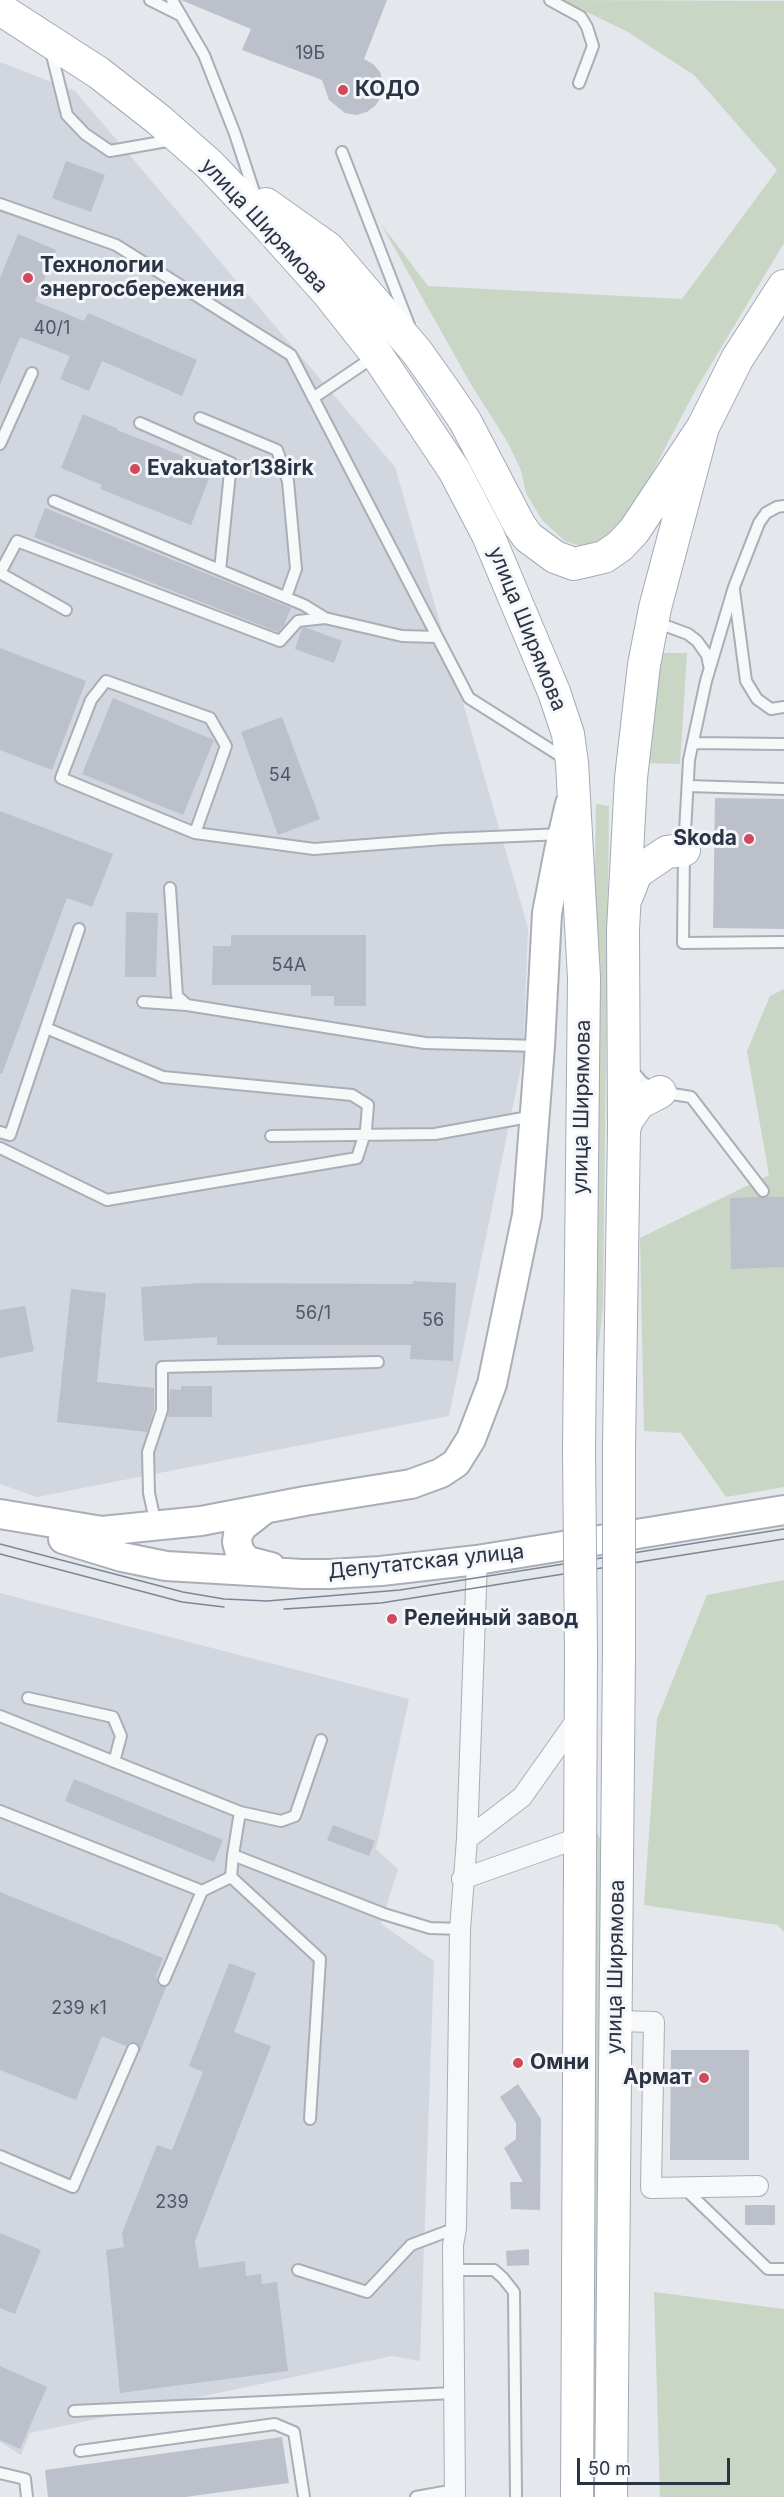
<!DOCTYPE html>
<meta charset="utf-8">
<style>
body{margin:0}
#map{position:relative;width:784px;height:2497px;overflow:hidden;background:#e4e7ec;font-family:Inter,sans-serif}
canvas{display:block}
.scale{position:absolute;left:577px;top:2458px;width:153px;height:27px;box-sizing:border-box;border:3px solid #2b3445;border-top:0;padding-left:8px;font-size:18px;line-height:21px;white-space:nowrap;color:#2b3445;-webkit-text-stroke:4px #f4f6f9;paint-order:stroke}
</style>
<div id="map">
<canvas width="784" height="2497"></canvas>
<div class="scale">50 m</div>
</div>
<script>
const ctx = document.querySelector('canvas').getContext('2d');
ctx.lineJoin = 'round';
function fill(path, color) {
  ctx.fillStyle = color;
  ctx.fill(path, 'evenodd');
}
function toPath(rows) {
  const path = new Path2D();
  for (const r of rows) {
    path.moveTo(r[0], r[1]);
    for (let i = 2; i < r.length; i += 2) path.lineTo(r[i], r[i + 1]);
  }
  return path;
}
function trace(path, color, width, dash) {
  ctx.strokeStyle = color;
  ctx.lineWidth = width;
  ctx.lineCap = dash ? 'butt' : 'round';
  ctx.setLineDash(dash || []);
  ctx.stroke(path);
}
function label(font, color, halo, rows, align = 'center') {
  ctx.font = font + ' Inter,sans-serif';
  ctx.lineWidth = 6;
  ctx.setLineDash([]);
  ctx.textBaseline = 'middle';
  ctx.strokeStyle = halo;
  ctx.fillStyle = color;
  for (const [text, x, y, turn = 0] of rows) {
    ctx.save();
    ctx.translate(x, y);
    ctx.rotate((+turn || 0) * Math.PI / 180);
    ctx.textAlign = isNaN(turn) ? turn : align;
    if (halo) ctx.strokeText(text, 0, 0);
    ctx.fillText(text, 0, 0);
    ctx.restore();
  }
}
const built = toPath([
 [0,62,75,91,395,467,528,928,523,1057,449,1416,37,1497,0,1484],
 [0,1593,409,1699,376,1849,398,1869,381,1924,434,1961,420,2361,392,2356,30,2433,21,2455,0,2442]
]);
const green = toPath([
 [562,0,784,1,784,243,695,391,625,524,598,544,580,546,565,541,542,520,526,493,521,470,508,443,469,381,381,224,428,286,682,299,777,170,694,75,626,31],
 [661,653,687,653,680,764,644,763],
 [596,804,609,806,603,1305,594,1390,588,1309],
 [784,989,784,1487,726,1497,681,1433,644,1431,640,1238,769,1175,747,1051,770,996],
 [784,1580,784,1932,778,1925,644,1905,657,1719,707,1595],
 [596,1831,603,1845,599,2497,582,2497,589,1845],
 [654,2292,784,2309,784,2497,660,2497]
]);
const building = toPath([
 [181,0,387,0,364,59,373,64,380,72,383,83,382,95,376,105,367,112,356,115,345,113,329,100,322,80,242,50,251,29],
 [66,161,105,175,91,212,52,198],
 [18,234,56,250,35,301,84,321,88,313,197,360,182,396,102,361,89,391,60,379,70,356,20,337,0,385,0,278],
 [83,414,118,429,117,430,213,468,191,525,100,489,102,485,61,468],
 [45,508,291,608,284,625,278,632,34,537],
 [302,628,307,628,342,641,334,663,295,649],
 [0,648,86,681,52,770,0,750],
 [113,698,214,740,183,815,82,774],
 [282,717,320,819,278,835,241,732],
 [715,798,784,799,784,929,713,928],
 [0,811,113,854,92,907,67,898,2,1074,0,1073],
 [126,912,158,913,156,977,125,977],
 [231,935,366,935,366,1006,334,1006,334,996,311,996,311,985,212,985,213,946,231,946],
 [759,1197,784,1197,784,1267,731,1269,730,1198],
 [413,1281,456,1283,453,1361,410,1359,411,1345,217,1345,217,1337,144,1341,141,1287,202,1283,413,1284],
 [71,1289,106,1293,97,1382,154,1388,154,1409,147,1432,57,1422],
 [25,1306,34,1351,0,1358,0,1310],
 [181,1386,212,1386,212,1417,168,1417,170,1389,181,1390],
 [74,1779,223,1840,214,1862,65,1801],
 [333,1825,375,1841,369,1856,327,1840],
 [0,1892,163,1958,156,1976,158,1985,166,1987,140,2052,139,2045,135,2042,129,2043,126,2046,102,2036,76,2100,0,2070],
 [229,1963,256,1973,234,2032,271,2046,195,2241,199,2268,245,2261,246,2276,261,2274,262,2284,277,2282,288,2371,120,2393,106,2250,124,2247,122,2233,157,2145,172,2150,203,2072,189,2066],
 [671,2050,749,2050,749,2160,670,2160],
 [518,2084,541,2119,540,2212,539,2210,511,2209,510,2182,523,2182,504,2148,516,2139,516,2123,500,2097],
 [745,2205,775,2205,775,2225,745,2225],
 [0,2233,41,2250,15,2314,0,2308],
 [529,2249,529,2265,507,2266,506,2251],
 [0,2366,47,2387,20,2449,0,2440],
 [282,2437,289,2483,185,2497,48,2497,45,2470]
]);
const lane = toPath([
 [150,0,180,15],
 [172,0,204,55,235,134,256,198],
 [550,0,581,17,587,27,593,46,579,83],
 [51,51,67,115,85,134,110,151,173,140],
 [342,152,409,325],
 [0,204,116,245,291,355,469,698,567,760],
 [313,398,375,356],
 [200,418,277,450,288,481,296,569,286,597],
 [140,423,231,463,220,570],
 [0,444,32,373],
 [54,501,304,605,325,618,402,636,437,637],
 [784,506,777,507,766,513,759,523,734,587,706,681,689,760,684,850,683,943,784,942],
 [0,573,17,541,280,641,298,621,325,618],
 [0,573,66,610],
 [734,590,746,681,757,699,771,709,784,707],
 [657,619,661,624,688,634,697,641,707,655,709,665],
 [693,743,784,744],
 [688,786,784,789],
 [195,833,61,778,91,700,106,681,210,718,226,746,195,833,314,849,444,839,563,834],
 [170,888,177,996,187,1005,425,1043,540,1046],
 [143,1002,187,1005],
 [632,1070,642,1082,660,1092,691,1097,763,1191],
 [0,1132,10,1135,79,929],
 [271,1136,435,1134,534,1116],
 [0,1148,107,1200,357,1158,366,1130,368,1105,352,1095,163,1077,46,1028],
 [156,1525,149,1493,148,1452,162,1410,162,1367,378,1362],
 [28,1698,113,1717,121,1736,114,1762],
 [0,1716,240,1812,233,1855,384,1914,430,1928,460,1929],
 [0,1811,202,1891,231,1877,233,1855],
 [240,1812,281,1821,295,1816,321,1740],
 [231,1877,320,1959,310,2119],
 [164,1980,202,1891],
 [0,2156,73,2187,133,2049],
 [684,2188,768,2269,784,2269],
 [298,2270,367,2292,411,2245,456,2228],
 [453,2270,494,2270,503,2278,514,2292,516,2497],
 [74,2411,454,2393],
 [80,2451,275,2424,294,2432,304,2497],
 [0,2473,25,2479,27,2497],
 [416,2497,455,2490]
]);
const street = toPath([
 [467,1839,522,1797,580,1715],
 [462,1879,581,1837],
 [616,2021,654,2022,651,2188,758,2186],
 [455,2497,453,2245,456,2228,460,1929,467,1839,477,1560]
]);
const secondary = toPath([
 [265,1509,243,1526,238,1534,237,1542,240,1553,248,1561,271,1567],
 [0,1514,102,1531,201,1521,305,1501,411,1484,441,1473,456,1463,471,1439,492,1384,527,1215,540,1046,547,913,559,851,570,804],
 [63,1539,122,1557,166,1566,302,1574,329,1574,381,1571,477,1560,784,1510]
]);
const primary = toPath([
 [0,9,99,73,159,120,210,165,268,226,328,293,377,355,454,470,488,535,554,692,568,734,572,763,584,978,579,1450],
 [266,204,328,248,417,352,444,390,465,421,520,526,528,537,555,557,574,564,604,557,620,546,634,531,703,427,737,359,784,286],
 [627,896,636,873,667,852,684,850],
 [624,1130,627,1120,639,1103,660,1092],
 [619,1447,624,1130,623,930,631,778,644,665,655,608,703,427],
 [577,2497,581,1653],
 [611,2497,619,1652]
]);
const tram = toPath([
 [0,1544,183,1592,224,1599,267,1601,400,1590,784,1529],
 [0,1554,182,1602,224,1607],
 [284,1609,381,1603,784,1539]
]);
const primaryBridge = toPath([
 [579,1450,581,1653],
 [619,1652,619,1447]
]);
const markers = [
 [343,90,6,"#d1495b"],
 [28,278,6,"#d1495b"],
 [135,469,6,"#d1495b"],
 [749,839,6,"#d1495b"],
 [392,1619,6,"#d1495b"],
 [518,2063,6,"#d1495b"],
 [704,2078,6,"#d1495b"]
];
const numberNames = [
 ["19Б",310,54],
 ["40/1",52,329],
 ["54",280,776],
 ["54А",289,966],
 ["56/1",313,1314],
 ["56",433,1321],
 ["239 к1",79,2009],
 ["239",172,2203]
];
const poiNames = [
 ["КОДО",355,90],
 ["Технологии",40,266],
 ["энергосбережения",40,290],
 ["Evakuator138irk",147,469],
 ["Skoda",737,839,"right"],
 ["Релейный завод",404,1619],
 ["Омни",530,2063],
 ["Армат",692,2078,"right"]
];
const streetNames = [
 ["улица Ширямова",264,226,47],
 ["улица Ширямова",527,629,68],
 ["улица Ширямова",582,1107,-89],
 ["Депутатская улица",426,1562,-6],
 ["улица Ширямова",616,1967,-89]
];
fill(built, '#d2d6de');
fill(green, '#c9d6c5');
fill(building, '#bbc0ca');
trace(lane, '#a9aeb7', 14);
trace(street, '#a9aeb7', 22);
trace(secondary, '#a9aeb7', 32);
trace(primary, '#a3abb8', 34);
trace(lane, '#f7f8fa', 10);
trace(street, '#f7f8fa', 20);
trace(secondary, '#fff', 28);
trace(primary, '#fff', 32);
trace(tram, '#7d8696', 1.5);
trace(primaryBridge, '#a3abb8', 34, []);
trace(primaryBridge, '#fff', 32);
for (const [x, y, r, color] of markers) {
  const dot = new Path2D();
  dot.arc(x, y, r, 0, 2 * Math.PI);
  ctx.fillStyle = color;
  ctx.fill(dot);
  trace(dot, '#f4f6f9', 2);
}
label('18px', '#4f5766', null, numberNames);
label('bold 21px', '#2b3445', '#f4f6f9', poiNames, 'left');
label('21px', '#2b3445', '#f4f6f9', streetNames);
</script>
